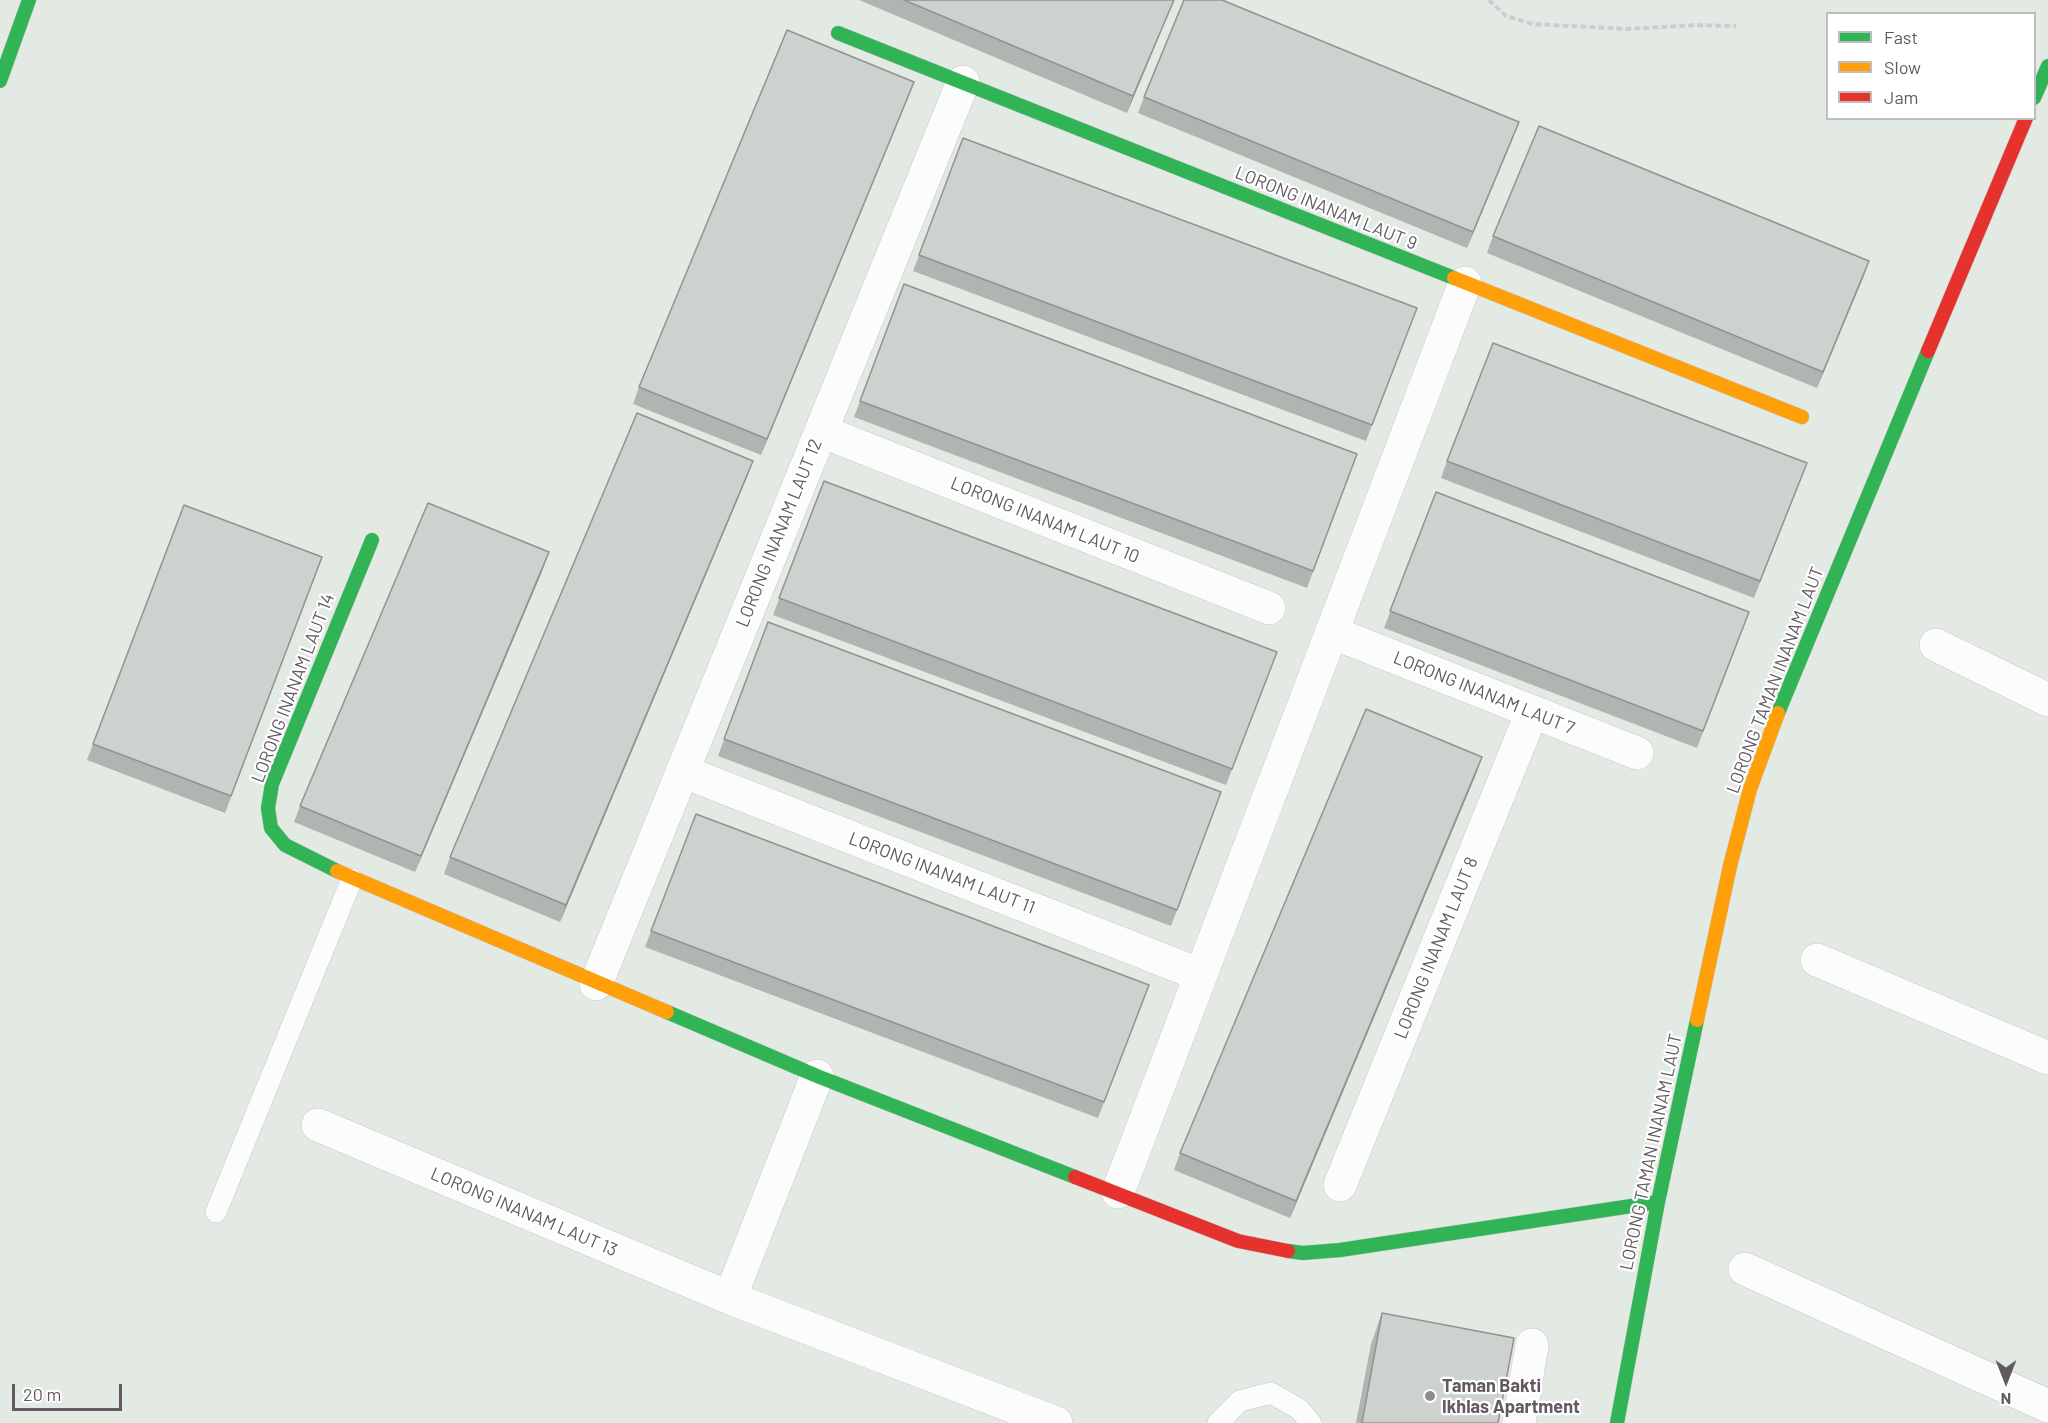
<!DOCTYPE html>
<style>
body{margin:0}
#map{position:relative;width:2048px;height:1423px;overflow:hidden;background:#e3eae4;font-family:Barlow,sans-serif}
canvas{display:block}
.legend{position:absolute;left:1826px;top:12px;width:210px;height:108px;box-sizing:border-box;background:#fff;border:2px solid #c0bdc0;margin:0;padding:8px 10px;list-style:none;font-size:18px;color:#625962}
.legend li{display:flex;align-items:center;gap:12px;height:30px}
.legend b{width:30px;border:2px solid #c0bdc0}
.north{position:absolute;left:1976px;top:1351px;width:60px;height:60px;-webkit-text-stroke:4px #fff;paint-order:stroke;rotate:180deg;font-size:16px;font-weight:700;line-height:24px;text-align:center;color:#625962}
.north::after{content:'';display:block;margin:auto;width:21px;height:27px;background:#625962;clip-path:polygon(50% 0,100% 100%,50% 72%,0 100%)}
.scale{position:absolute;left:12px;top:1384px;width:110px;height:27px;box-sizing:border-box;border:3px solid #625962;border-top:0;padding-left:8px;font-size:18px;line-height:21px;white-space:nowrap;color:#625962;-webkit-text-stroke:4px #fff;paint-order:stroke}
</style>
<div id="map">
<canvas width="2048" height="1423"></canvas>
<ul class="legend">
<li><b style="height:8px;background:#30b455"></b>Fast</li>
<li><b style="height:8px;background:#ff9f0a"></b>Slow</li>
<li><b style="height:8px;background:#e5322d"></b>Jam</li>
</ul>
<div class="north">N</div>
<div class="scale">20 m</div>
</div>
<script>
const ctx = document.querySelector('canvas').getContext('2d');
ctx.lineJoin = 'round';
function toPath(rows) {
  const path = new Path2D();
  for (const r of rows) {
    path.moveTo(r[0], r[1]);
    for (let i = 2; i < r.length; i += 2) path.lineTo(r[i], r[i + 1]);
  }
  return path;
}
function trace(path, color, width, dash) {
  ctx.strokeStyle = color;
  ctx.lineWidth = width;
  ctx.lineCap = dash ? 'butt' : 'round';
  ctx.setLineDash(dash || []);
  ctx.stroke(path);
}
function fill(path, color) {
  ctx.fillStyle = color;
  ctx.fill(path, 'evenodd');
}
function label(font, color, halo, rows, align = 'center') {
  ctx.font = font + ' Barlow,sans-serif';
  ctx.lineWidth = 4.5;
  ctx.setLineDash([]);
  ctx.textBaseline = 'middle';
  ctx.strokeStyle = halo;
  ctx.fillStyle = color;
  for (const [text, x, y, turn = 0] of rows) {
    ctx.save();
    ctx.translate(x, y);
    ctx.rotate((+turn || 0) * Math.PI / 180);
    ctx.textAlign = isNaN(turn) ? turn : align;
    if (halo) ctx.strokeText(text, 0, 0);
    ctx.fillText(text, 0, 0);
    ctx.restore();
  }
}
const path = toPath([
 [1489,0,1506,16,1533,24,1626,29,1696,25,1736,26]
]);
const lane = toPath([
 [216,1212,352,879],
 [1218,1423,1240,1401,1271,1393,1299,1409,1311,1423]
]);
const street = toPath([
 [821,431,1269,608],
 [1331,632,1637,753],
 [1936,645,2048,700],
 [682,771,1201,975],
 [1817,960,2048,1058],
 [596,984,963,82],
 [318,1125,730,1298,1056,1423],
 [1340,1185,1532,712],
 [1118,1192,1465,283],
 [1745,1269,2048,1406],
 [730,1298,817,1076],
 [1519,1423,1532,1345]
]);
const fast = toPath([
 [838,33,1454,278],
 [0,81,29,0],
 [2034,98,2048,66],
 [1778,713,1928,351],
 [337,871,285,845,271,828,268,808,272,784,372,540],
 [667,1012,817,1076,1075,1177],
 [1288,1251,1303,1253,1340,1250,1658,1202],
 [1617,1423,1658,1202,1697,1020]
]);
const slow = toPath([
 [1454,278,1802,417],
 [337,871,667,1012],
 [1697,1020,1730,866,1750,789,1778,713]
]);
const jam = toPath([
 [1928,351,2026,118],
 [1075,1177,1238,1241,1288,1251]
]);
const wall = toPath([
 [859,0,1174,0,1127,113],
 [914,82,761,455,633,404,639,387],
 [1144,97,1519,122,1467,248,1138,113],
 [963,138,1417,308,1366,441,913,271],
 [1493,236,1869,261,1817,388,1487,253],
 [904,284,1357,454,1307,588,854,417],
 [1447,461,1801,479,1754,598,1441,478],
 [747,477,560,922,444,874,450,857],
 [824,481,1277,652,1226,785,773,615],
 [1436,492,1749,612,1697,748,1384,628],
 [184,505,322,557,225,813,87,760],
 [543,569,415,872,294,822,300,806],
 [768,622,1221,792,1171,926,718,756],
 [1482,757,1476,774,1290,1218,1174,1170,1180,1153],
 [696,814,1149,985,1098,1118,645,947],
 [1382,1313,1498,1423,1356,1423,1371,1344]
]);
const shadedWall = toPath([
 [1174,0,1127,113,1133,96],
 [914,82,908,98,761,455,767,439],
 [1519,122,1513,138,1467,248,1473,232],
 [1869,261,1863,278,1817,388,1823,372],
 [753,461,747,477,560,922,566,905],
 [549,552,543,569,415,872,421,856],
 [1482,757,1476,774,1290,1218,1296,1201]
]);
const building = toPath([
 [904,0,1174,0,1133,96,904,0],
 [1184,0,1222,0,1519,122,1473,232,1144,97,1184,0],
 [787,30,914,82,767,439,639,387,787,30],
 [1539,126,1869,261,1823,372,1493,236,1539,126],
 [963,138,1417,308,1372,425,919,255,963,138],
 [904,284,1357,454,1313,571,860,401,904,284],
 [1493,343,1807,463,1760,581,1447,461,1493,343],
 [637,413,753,461,566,905,450,857,637,413],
 [824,481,1277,652,1232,769,779,598,824,481],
 [1436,492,1749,612,1703,731,1390,611,1436,492],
 [428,503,549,552,421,856,300,806,428,503],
 [184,505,322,557,231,796,93,744,184,505],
 [768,622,1221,792,1177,910,724,739,768,622],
 [1366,709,1482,757,1296,1201,1180,1153,1366,709],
 [696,814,1149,985,1104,1102,651,931,696,814],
 [1382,1313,1514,1338,1498,1423,1362,1423,1382,1313]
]);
const markers = [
 [1430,1396,6,"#8f8c90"]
];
const streetNames = [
 ["LORONG INANAM LAUT 9",1326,208,22],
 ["LORONG INANAM LAUT 10",1045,520,22],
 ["LORONG INANAM LAUT 12",779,533,-68],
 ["LORONG TAMAN INANAM LAUT",1775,680,-69],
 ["LORONG INANAM LAUT 14",293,688,-69],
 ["LORONG INANAM LAUT 7",1484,693,22],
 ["LORONG INANAM LAUT 11",942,873,21],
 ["LORONG INANAM LAUT 8",1436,948,-68],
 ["LORONG TAMAN INANAM LAUT",1651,1152,-78],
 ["LORONG INANAM LAUT 13",524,1212,23]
];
const poiNames = [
 ["Taman Bakti",1442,1386],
 ["Ikhlas Apartment",1442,1407]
];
trace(lane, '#c7c7c7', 22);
trace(street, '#c7c7c7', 34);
trace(fast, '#c7c6c7', 15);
trace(slow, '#c7c6c7', 15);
trace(jam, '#c7c6c7', 15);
trace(path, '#cccdd3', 4, [6, 3]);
trace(lane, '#fbfcfb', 21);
trace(street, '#fbfcfb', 33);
trace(fast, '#30b455', 14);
trace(slow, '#ff9f0a', 14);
trace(jam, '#e5322d', 14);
fill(wall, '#b0b5b1');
fill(shadedWall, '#909390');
fill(building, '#cdd2ce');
trace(building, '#909390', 1.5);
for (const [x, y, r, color] of markers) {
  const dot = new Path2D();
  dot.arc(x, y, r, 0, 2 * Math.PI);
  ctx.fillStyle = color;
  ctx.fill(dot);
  trace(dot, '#fff', 2);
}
label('18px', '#625962', '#fff', streetNames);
label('bold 18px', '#625962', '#fff', poiNames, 'left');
</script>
